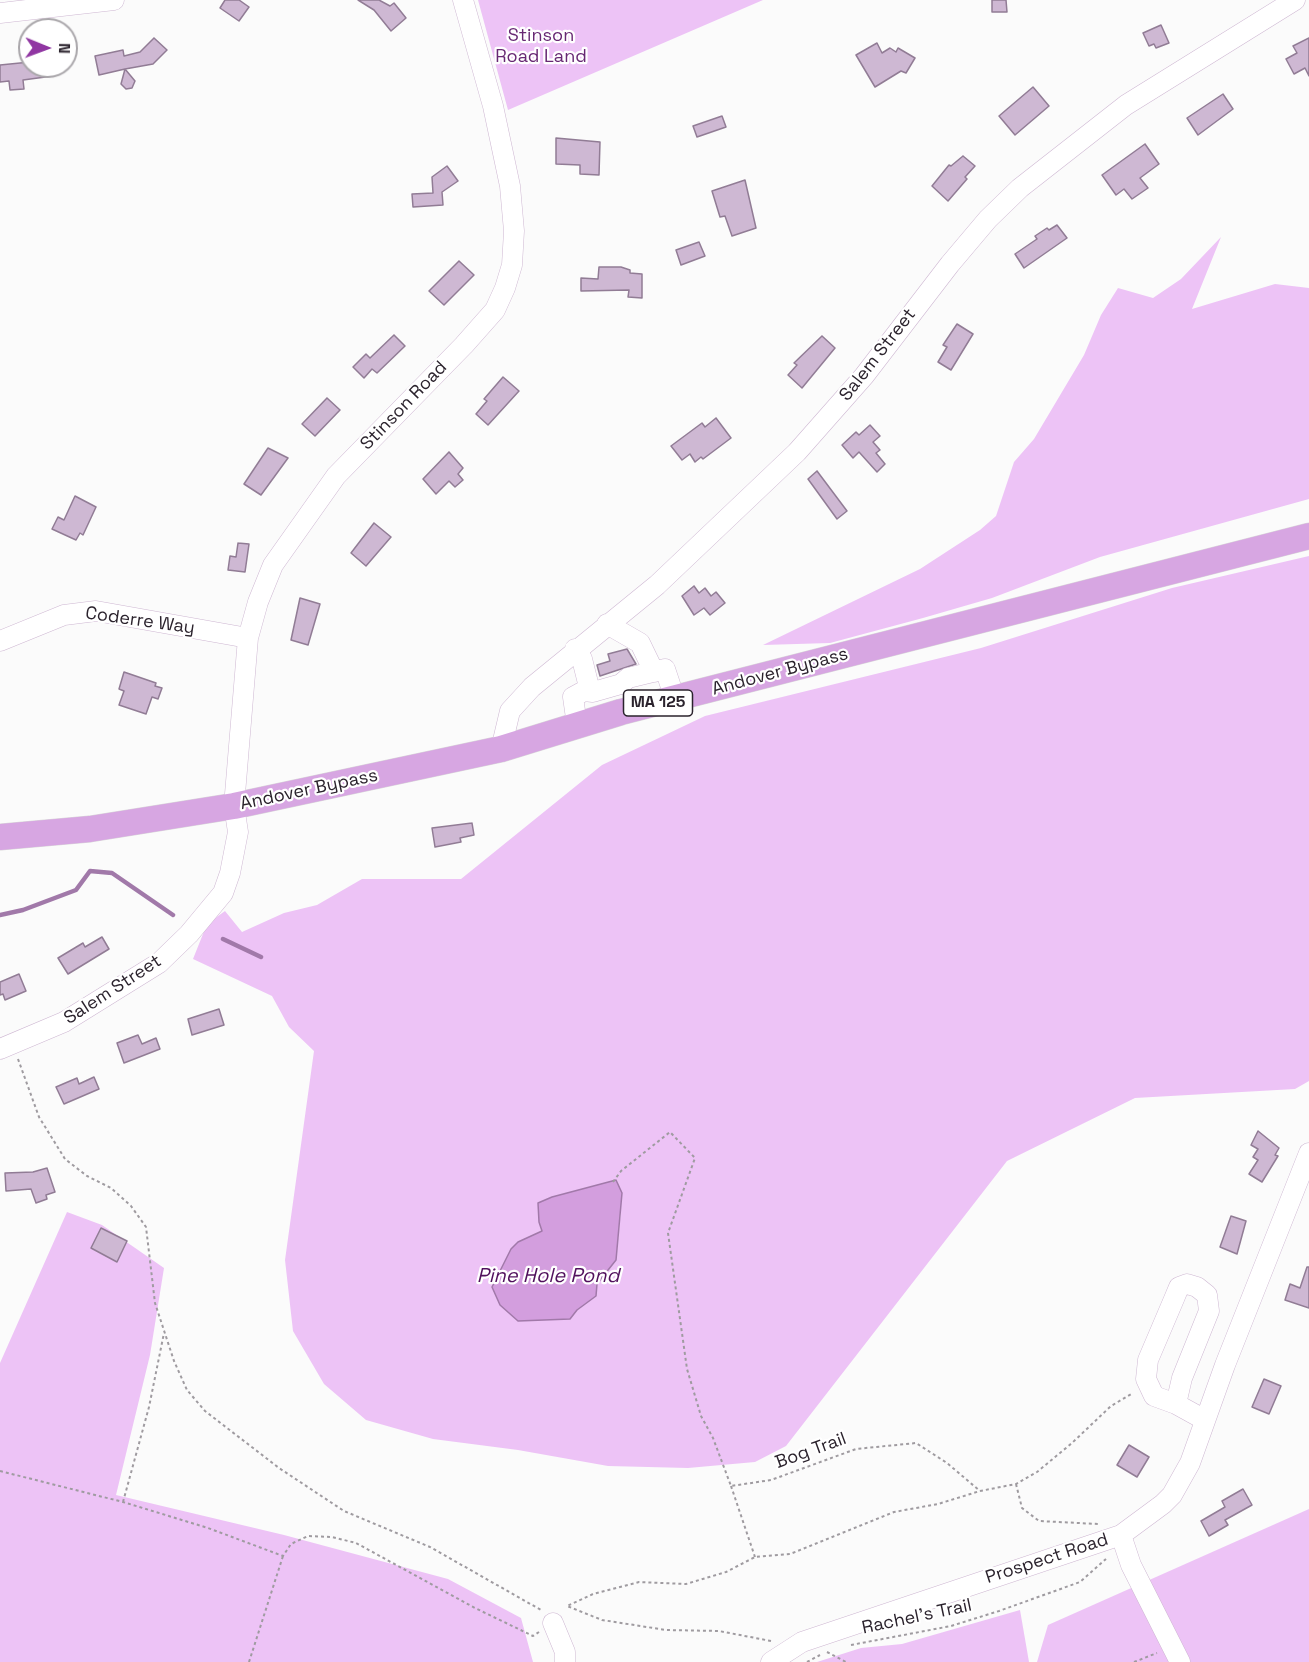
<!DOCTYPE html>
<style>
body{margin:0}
#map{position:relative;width:1309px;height:1662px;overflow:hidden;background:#fbfbfb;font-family:"Space Grotesk",sans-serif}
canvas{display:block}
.north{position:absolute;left:18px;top:18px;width:60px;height:60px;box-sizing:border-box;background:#fff;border:2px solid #aaa7ab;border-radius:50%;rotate:91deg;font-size:16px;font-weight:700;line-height:24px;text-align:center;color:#2b232d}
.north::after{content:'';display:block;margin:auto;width:21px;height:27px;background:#9036a2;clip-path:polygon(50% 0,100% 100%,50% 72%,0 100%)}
</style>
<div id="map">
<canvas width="1309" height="1662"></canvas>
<div class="north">N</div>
</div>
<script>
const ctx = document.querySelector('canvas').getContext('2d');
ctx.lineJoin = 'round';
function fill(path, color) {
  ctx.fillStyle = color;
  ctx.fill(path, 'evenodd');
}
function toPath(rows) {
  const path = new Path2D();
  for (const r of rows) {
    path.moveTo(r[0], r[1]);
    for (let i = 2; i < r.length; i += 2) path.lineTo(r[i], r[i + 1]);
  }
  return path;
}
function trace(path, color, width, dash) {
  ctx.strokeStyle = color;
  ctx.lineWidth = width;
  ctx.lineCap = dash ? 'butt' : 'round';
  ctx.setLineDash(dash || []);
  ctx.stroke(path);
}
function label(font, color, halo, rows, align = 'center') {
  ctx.font = font + ' "Space Grotesk",sans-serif';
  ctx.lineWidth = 4.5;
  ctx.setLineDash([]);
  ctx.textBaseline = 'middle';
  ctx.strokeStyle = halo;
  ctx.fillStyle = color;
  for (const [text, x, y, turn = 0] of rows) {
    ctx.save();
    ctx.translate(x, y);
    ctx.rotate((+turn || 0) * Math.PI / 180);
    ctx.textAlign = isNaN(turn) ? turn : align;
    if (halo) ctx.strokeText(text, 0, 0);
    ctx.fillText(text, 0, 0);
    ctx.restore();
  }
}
const green = toPath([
 [478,0,763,0,508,110],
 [1221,237,1192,309,1275,284,1309,288,1309,499,1100,557,992,598,923,618,830,643,763,645,920,569,980,530,996,516,1014,462,1034,439,1084,355,1101,315,1118,288,1153,298,1181,279],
 [1309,556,1309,1081,1295,1089,1135,1098,1007,1161,786,1446,755,1462,688,1468,608,1466,518,1450,433,1439,366,1420,324,1384,293,1331,285,1260,314,1051,289,1027,272,996,193,959,207,924,225,911,242,932,284,913,317,905,362,879,461,879,602,765,705,716,981,648,1172,588],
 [616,1180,621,1210,616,1259,596,1284,596,1296,577,1310,570,1319,504,1265,518,1242,542,1231,580,1190],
 [67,1212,102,1225,164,1268,150,1355,116,1495,284,1535,448,1579,521,1618,533,1662,0,1662,0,1363],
 [1309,1509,1309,1662,1037,1662,1048,1625],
 [1020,1610,1029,1662,817,1662,861,1648,902,1644]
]);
const water = toPath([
 [616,1180,622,1193,616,1260,597,1284,596,1296,577,1310,570,1319,518,1321,500,1305,492,1287,511,1249,518,1242,542,1231,539,1222,538,1203,552,1197,616,1180]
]);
const stream = toPath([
 [0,915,23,910,76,890,90,871,112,873,173,915],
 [223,939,261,957]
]);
const building = toPath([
 [225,0,239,0,249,7,239,21,220,8,225,0],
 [358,0,379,0,390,6,394,3,406,18,391,31,374,10,358,0],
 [992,0,1006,0,1007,12,992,12,992,0],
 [1161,25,1169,43,1156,48,1154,44,1149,46,1143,33,1161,25],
 [154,38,167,50,153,64,125,69,135,81,132,88,126,89,121,84,125,69,99,75,95,56,123,50,124,56,140,52,154,38],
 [1309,38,1309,76,1305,68,1294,74,1286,59,1297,53,1293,46,1309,38],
 [877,43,882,53,890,48,896,52,898,48,915,58,906,73,901,71,875,87,856,55,877,43],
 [30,62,30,66,52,66,53,76,23,80,24,89,10,90,9,81,0,82,0,65,30,62],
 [1033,87,1049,106,1015,135,999,116,1033,87],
 [1223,94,1233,109,1198,135,1187,118,1223,94],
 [722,116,726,127,697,137,693,126,722,116],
 [556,138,600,142,599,175,580,174,580,165,556,164,556,138],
 [1145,144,1159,164,1140,178,1148,188,1132,199,1124,189,1116,195,1102,175,1145,144],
 [963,156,975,166,965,177,967,179,948,201,932,186,949,165,951,166,963,156],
 [447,166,458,181,442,192,443,205,413,207,412,194,433,193,432,177,447,166],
 [745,180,756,228,732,236,725,216,720,217,712,191,745,180],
 [1057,225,1067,238,1024,268,1015,254,1037,239,1035,236,1047,228,1049,230,1057,225],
 [699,242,705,256,681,265,676,250,699,242],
 [459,261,474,275,444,305,429,291,459,261],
 [599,267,621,267,630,270,630,273,642,274,642,298,628,297,629,290,581,291,581,278,598,279,599,267],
 [957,324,973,334,951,370,938,362,947,347,943,345,957,324],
 [394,335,405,346,377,373,372,369,364,378,353,367,366,354,370,358,394,335],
 [822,336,835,348,802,388,788,375,797,365,794,363,822,336],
 [503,377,519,391,488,425,476,414,487,401,484,399,503,377],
 [327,398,340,410,315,436,302,424,327,398],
 [716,418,731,438,703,459,701,457,695,462,690,454,682,460,671,446,702,423,705,427,716,418],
 [870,425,880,436,873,442,880,450,876,453,885,464,877,472,859,452,853,458,842,445,856,432,859,435,870,425],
 [268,448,288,458,261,495,244,484,268,448],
 [449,452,463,468,458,474,463,480,455,487,449,481,436,494,423,479,449,452],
 [817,471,847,511,837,519,808,479,817,471],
 [75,496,96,507,83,535,80,533,76,540,52,529,58,517,64,520,75,496],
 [374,523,391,537,366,566,351,553,374,523],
 [238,543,249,544,245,572,228,570,230,556,236,557,238,543],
 [694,586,699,593,705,588,711,596,716,592,725,603,710,615,704,608,694,615,682,596,694,586],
 [300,598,320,604,308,645,291,640,300,598],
 [627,649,636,664,600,676,597,665,610,661,608,654,627,649],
 [124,672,156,683,155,686,162,688,158,699,152,697,146,714,119,705,124,691,119,689,124,672],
 [472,823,474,835,460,838,461,842,435,847,432,828,472,823],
 [102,937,109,949,68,974,58,958,83,943,85,947,102,937],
 [19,974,26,991,5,1000,3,994,0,995,0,982,19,974],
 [219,1009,224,1025,192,1035,188,1019,219,1009],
 [138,1035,142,1044,156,1038,160,1049,124,1063,117,1043,138,1035],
 [94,1077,99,1089,64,1104,56,1087,77,1078,79,1084,94,1077],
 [1258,1131,1279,1148,1275,1155,1278,1156,1262,1182,1249,1174,1258,1160,1253,1157,1258,1149,1251,1145,1258,1131],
 [47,1168,55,1192,46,1195,47,1199,36,1203,31,1189,6,1191,5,1173,33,1172,47,1168],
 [1231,1216,1246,1221,1237,1254,1220,1247,1231,1216],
 [101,1228,127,1241,117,1262,91,1248,101,1228],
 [1307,1267,1309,1267,1309,1308,1285,1300,1290,1284,1300,1288,1307,1267],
 [1264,1379,1281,1386,1269,1414,1252,1407,1264,1379],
 [1129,1445,1149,1457,1137,1477,1117,1465,1129,1445],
 [1243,1489,1252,1505,1225,1520,1228,1525,1209,1536,1201,1521,1225,1507,1222,1501,1243,1489]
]);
const path = toPath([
 [18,1059,39,1117,65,1159,87,1176,111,1188,131,1206,146,1227,155,1303,174,1361,187,1390,205,1411,279,1468,344,1511,430,1547,541,1610],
 [613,1182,621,1171,670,1132,695,1158,668,1233,687,1369,701,1416,713,1438,731,1486,771,1480,856,1449,916,1443,947,1463,980,1491],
 [0,1471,123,1502,208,1528,283,1556,291,1544,308,1536,332,1537,356,1543,475,1608,533,1636,539,1632],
 [1016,1484,1022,1508,1039,1521,1098,1524],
 [731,1486,755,1557],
 [123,1502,149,1407,164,1333],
 [771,1641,719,1631,666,1630,602,1620,567,1606,593,1594,639,1582,686,1584,726,1572,755,1557,790,1554,894,1512,938,1504,980,1491,1016,1484,1037,1472,1072,1443,1111,1406,1133,1393],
 [851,1645,951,1626,999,1611,1080,1582,1106,1559],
 [827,1652,846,1662],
 [249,1662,283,1556],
 [807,1662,820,1655],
 [1134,1662,1157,1653]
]);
const minor = toPath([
 [0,13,114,0],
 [607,624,640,643,654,672],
 [0,641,64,615,96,611,248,638],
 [575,649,582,659,588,683],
 [577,725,573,697,584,691,593,692,621,684,628,678,665,669,675,699],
 [501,749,510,711,532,687,657,585,797,452,864,376,950,264,988,219,1020,188,1126,105,1295,0],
 [0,1049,64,1022,159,963,189,934,223,893,230,873,238,832,234,806,248,638,258,602,273,565,336,476,464,345,495,310,505,288,512,265,514,231,510,186,493,106,463,0],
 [1176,1404,1154,1396,1146,1379,1148,1360,1174,1299,1179,1287,1187,1284,1197,1287,1207,1295,1209,1311,1182,1378,1176,1404,1205,1420],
 [1121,1535,1131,1565,1180,1662],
 [553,1623,565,1652,565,1662],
 [771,1662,802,1642,1121,1535,1163,1504,1172,1495,1190,1463,1225,1365,1309,1153]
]);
const major = toPath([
 [0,837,90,829,234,806,501,749,621,712,1309,536]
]);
const shields = [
 [658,703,69]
];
const shieldNames = [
 ["MA 125",658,703]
];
const parkNames = [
 ["Stinson",541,36],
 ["Road Land",541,57]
];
const streetNames = [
 ["Salem Street",878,355,-52],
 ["Stinson Road",404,406,-46],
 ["Coderre Way",140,621,8],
 ["Andover Bypass",780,672,-15],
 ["Andover Bypass",309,790,-12],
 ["Salem Street",113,990,-33],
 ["Bog Trail",811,1451,-20],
 ["Prospect Road",1047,1559,-18],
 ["Rachel's Trail",917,1617,-12]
];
const waterNames = [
 ["Pine Hole Pond",548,1277]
];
fill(green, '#edc3f6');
fill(water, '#d39ede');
trace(water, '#a179a9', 1.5);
trace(stream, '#a179a9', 4.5);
fill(building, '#ceb8d3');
trace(building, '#917c95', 1.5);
trace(minor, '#ceb7d2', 21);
trace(major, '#d9d7d9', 27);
trace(path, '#9f9ba0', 2, [3, 3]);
trace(minor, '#fff', 20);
trace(major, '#d7a6e2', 26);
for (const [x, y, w] of shields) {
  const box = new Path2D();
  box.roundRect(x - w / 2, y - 13, w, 26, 4.5);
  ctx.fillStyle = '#fff';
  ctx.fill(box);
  trace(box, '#2b232d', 1.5);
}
label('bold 16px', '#2b232d', null, shieldNames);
label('18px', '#672873', '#fff', parkNames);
label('18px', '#2b232d', '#fff', streetNames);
label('italic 20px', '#51105d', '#fff', waterNames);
</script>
